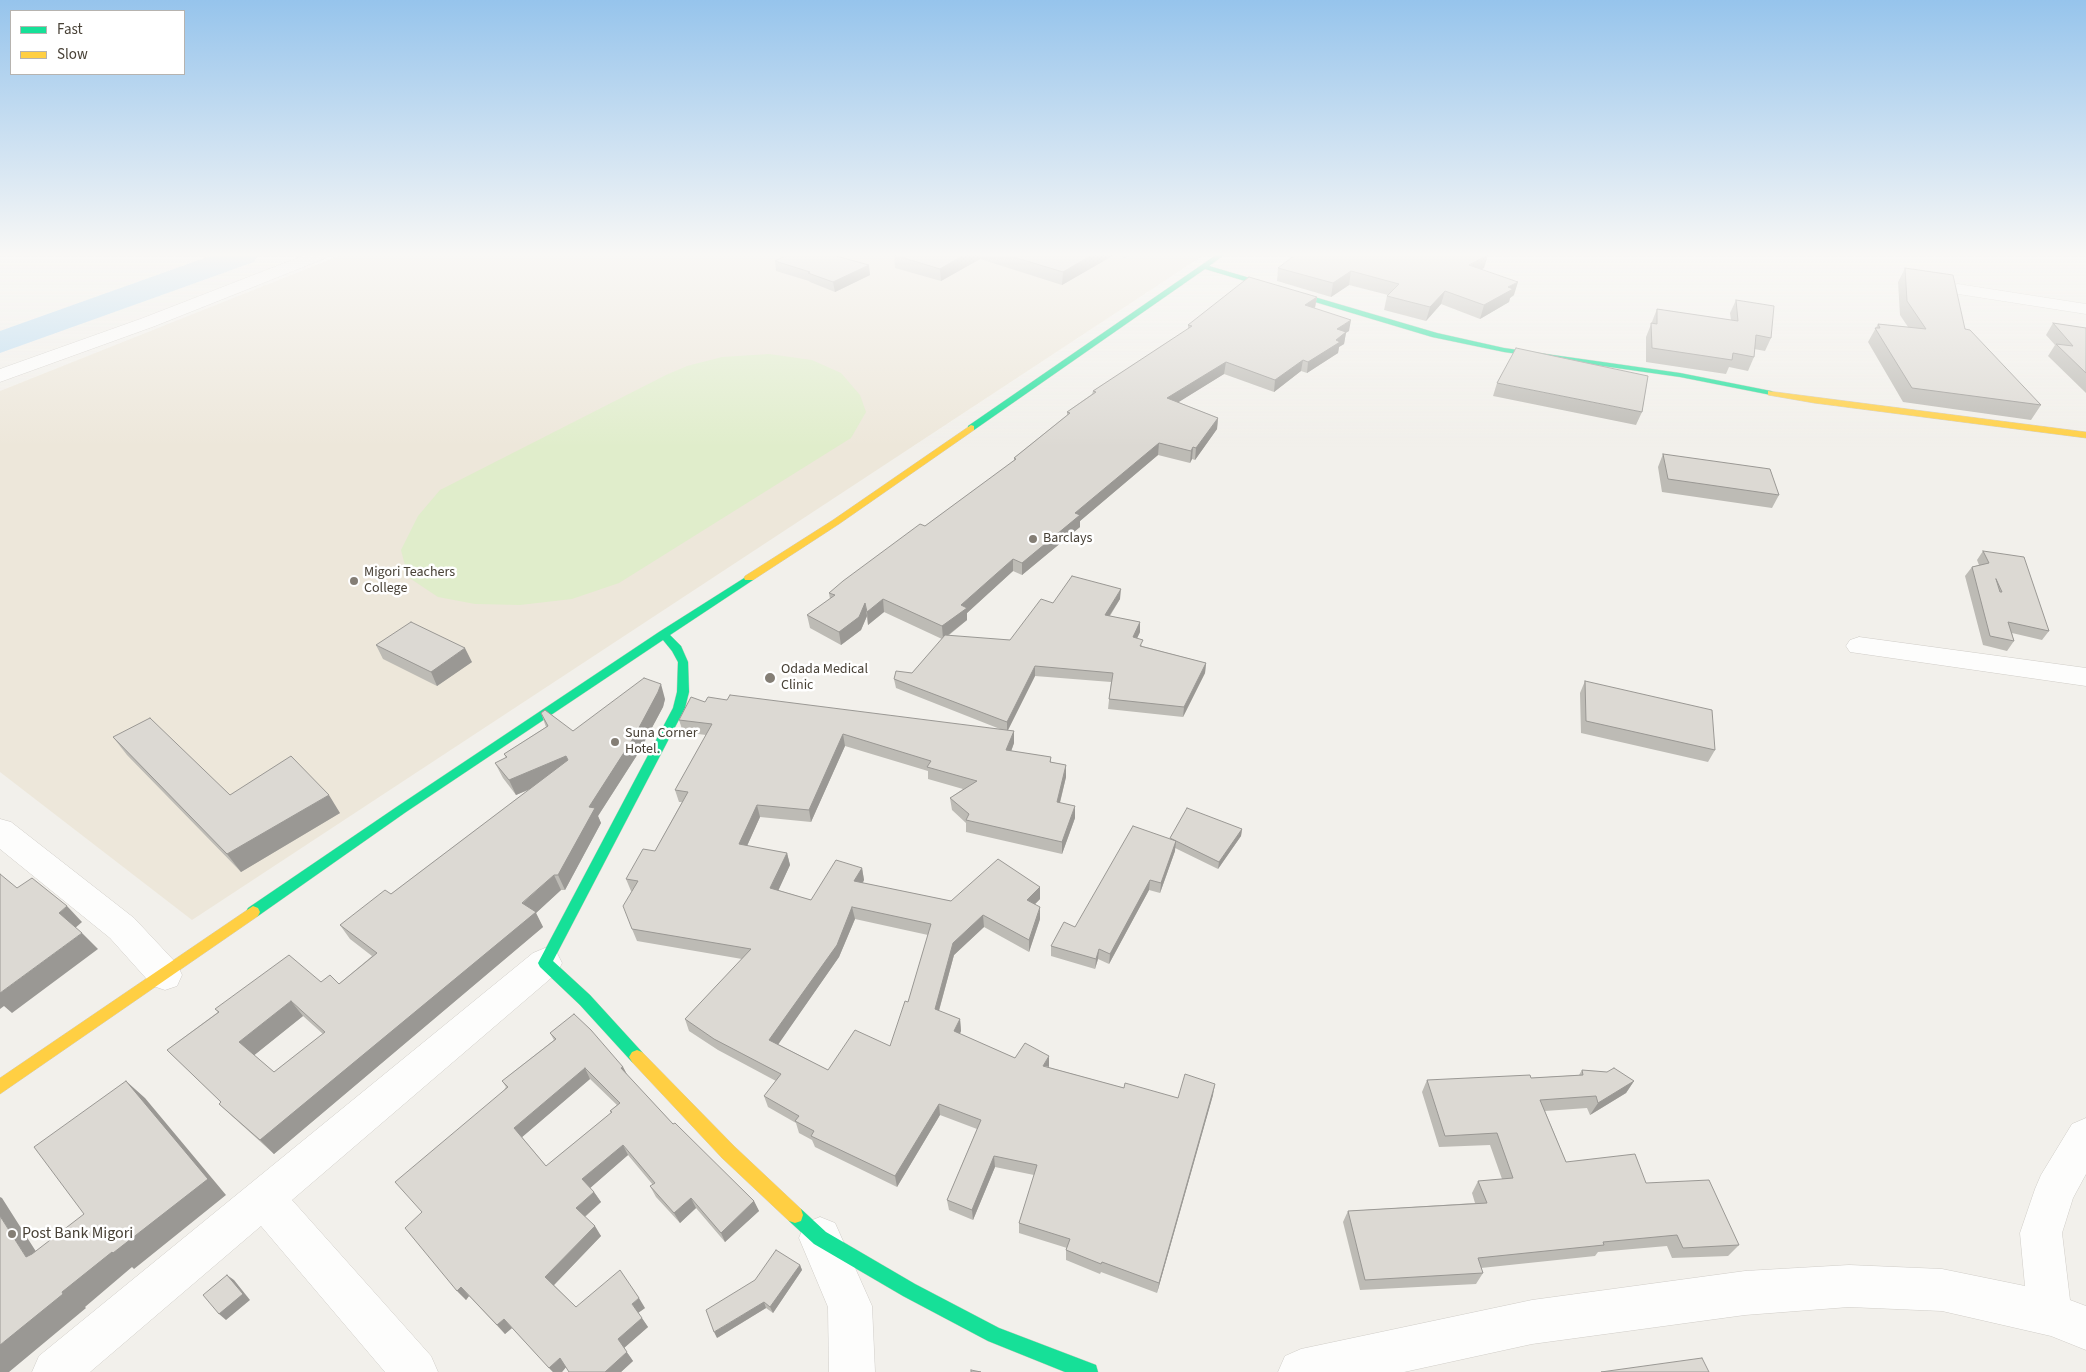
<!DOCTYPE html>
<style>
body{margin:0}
#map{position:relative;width:2086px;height:1372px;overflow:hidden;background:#f2f0eb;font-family:"Source Sans 3",sans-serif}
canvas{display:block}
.legend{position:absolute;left:10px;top:10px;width:175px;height:65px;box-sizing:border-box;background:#fff;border:1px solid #b6b3af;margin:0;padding:6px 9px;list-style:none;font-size:15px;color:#484136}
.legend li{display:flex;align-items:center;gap:10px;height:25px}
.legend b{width:25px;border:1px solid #b6b3af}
</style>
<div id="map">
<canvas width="2086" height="1372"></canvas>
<ul class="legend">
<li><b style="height:6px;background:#16e098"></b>Fast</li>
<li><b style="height:6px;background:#ffcf43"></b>Slow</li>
</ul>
</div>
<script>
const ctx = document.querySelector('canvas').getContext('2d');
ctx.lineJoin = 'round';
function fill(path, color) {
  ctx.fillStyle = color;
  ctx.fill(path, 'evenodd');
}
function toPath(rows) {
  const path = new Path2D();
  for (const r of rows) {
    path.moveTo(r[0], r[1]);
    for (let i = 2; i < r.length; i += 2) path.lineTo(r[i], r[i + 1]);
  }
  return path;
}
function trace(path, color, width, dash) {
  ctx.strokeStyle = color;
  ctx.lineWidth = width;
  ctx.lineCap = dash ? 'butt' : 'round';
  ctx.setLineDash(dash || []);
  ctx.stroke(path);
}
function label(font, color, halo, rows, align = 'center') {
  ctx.font = font + ' "Source Sans 3",sans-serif';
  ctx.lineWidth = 5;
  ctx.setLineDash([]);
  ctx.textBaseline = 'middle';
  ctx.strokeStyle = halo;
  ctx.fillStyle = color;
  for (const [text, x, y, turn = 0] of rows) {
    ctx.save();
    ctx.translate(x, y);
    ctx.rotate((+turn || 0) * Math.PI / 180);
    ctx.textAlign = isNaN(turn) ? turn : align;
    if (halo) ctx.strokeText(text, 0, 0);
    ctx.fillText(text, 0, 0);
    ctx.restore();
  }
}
const education = toPath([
 [341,255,1204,255,192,920,0,772,0,391]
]);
const green = toPath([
 [769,354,812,360,841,373,860,395,866,412,851,438,619,583,572,599,520,605,475,604,438,597,408,577,401,550,418,516,440,490,666,375,687,366,722,357]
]);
const river = toPath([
 [213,255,258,255,254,262,0,353,0,331,213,255]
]);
const street = toPath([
 [305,255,328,255,326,258,155,326,0,382,0,369,143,318,305,255],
 [1958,284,2086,304,2086,314,1952,293,1949,289,1952,285,1958,284],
 [1859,637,2086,668,2086,686,1850,652,1846,646,1850,640,1859,637],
 [0,819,11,822,134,918,177,964,182,975,177,986,165,990,153,986,110,938,0,849,0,819],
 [545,948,557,953,562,963,557,973,292,1200,431,1356,438,1372,385,1372,261,1226,90,1372,32,1372,39,1356,533,953,545,948],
 [2086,1118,2086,1174,2073,1198,2062,1233,2070,1300,2086,1306,2086,1350,2051,1336,1942,1311,1849,1307,1745,1315,1532,1344,1404,1372,1278,1372,1285,1356,1301,1349,1532,1300,1745,1271,1849,1265,1942,1269,2025,1286,2020,1233,2035,1189,2041,1175,2072,1124,2086,1118],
 [820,1217,835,1223,872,1306,875,1372,829,1372,828,1307,799,1238,805,1223,820,1217]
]);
const fast = toPath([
 [1216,255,1224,255,1209,266,1437,333,1504,348,1680,373,1771,391,1775,393,1771,395,1680,377,1504,352,1432,337,1205,269,974,430,968,430,968,426,1216,255],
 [749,575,754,578,753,580,670,635,681,646,688,662,689,692,685,708,553,961,590,995,642,1052,645,1057,642,1062,637,1064,632,1062,580,1005,540,967,538,963,673,708,677,692,678,662,672,651,663,640,406,812,258,916,253,918,248,916,246,912,248,908,398,806,659,632,749,575],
 [795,1207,801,1209,826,1232,915,1284,999,1328,1096,1365,1098,1372,1065,1372,988,1341,903,1296,814,1244,789,1221,787,1215,789,1209,795,1207]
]);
const slow = toPath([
 [1768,391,2086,432,2086,438,1814,403,1768,395,1768,391],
 [971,425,974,426,974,430,839,524,753,580,745,580,744,578,745,576,833,520,971,425],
 [253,906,258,908,260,912,258,916,0,1094,0,1078,253,906],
 [637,1050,642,1052,734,1146,801,1209,803,1215,801,1221,795,1223,789,1221,722,1158,632,1062,629,1057,632,1052,637,1050]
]);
const wall = toPath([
 [894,255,1114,255,1062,285,980,259,941,281,895,268],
 [1116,255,1129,255,1125,258],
 [775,261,870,275,835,292,810,282,809,281,776,271],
 [1278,268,1484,268,1482,269,1514,295,1510,298,1509,302,1480,319,1441,304,1426,321,1384,310,1387,296,1388,295,1349,285,1331,297,1277,281],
 [1905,268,2041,405,2031,420,1903,402,1868,342,1878,324,1908,327,1900,315,1898,282],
 [1317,297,1315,308,1349,331,1346,332,1344,344,1339,347,1338,353,1307,373,1301,371,1274,392,1224,374,1178,402,1218,418,1217,429,1195,460,1192,459,1190,463,1158,455,1080,521,1080,527,1022,575,1013,571,967,613,967,620,948,636,1010,640,1053,603,1120,599,1110,616,1140,622,1140,632,1137,638,1142,646,1206,663,1205,673,1183,717,1108,709,1111,682,1035,676,1008,730,1014,731,1014,743,1011,751,1051,757,1051,762,1066,765,1066,777,1060,803,1075,818,1062,854,966,832,966,823,952,810,950,798,963,789,928,779,928,771,845,746,811,822,760,817,747,846,787,853,790,865,778,890,811,900,862,868,864,880,863,883,951,901,1040,887,1040,899,1035,904,1040,919,1029,952,984,927,954,955,939,1011,960,1019,961,1031,960,1034,1015,1058,1124,1088,1178,1098,1213,1095,1157,1293,1101,1272,1100,1274,1066,1260,1066,1250,1067,1248,1019,1233,1019,1223,1034,1175,995,1167,973,1220,949,1210,947,1200,977,1129,940,1115,897,1187,815,1147,812,1140,799,1133,796,1123,768,1107,764,1096,776,1081,718,1050,689,1031,685,1019,742,959,637,941,632,929,632,891,631,891,626,879,655,851,682,802,679,802,675,790,706,735,683,732,679,720,705,702,1000,729,896,688,894,679,912,673,942,639,884,612,868,625,867,616,861,630,841,645,810,628,807,615,830,599,829,593,925,526,1014,461,1014,458,1067,415,1067,412,1092,394,1093,391,1188,330,1188,325],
 [855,919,928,935,908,1002,890,1046,828,1070,778,1044,839,957],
 [1736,300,1771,338,1765,351,1754,349,1754,357,1748,371,1729,367,1726,374,1646,362,1646,337,1657,309,1731,320,1730,313],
 [2053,323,2086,328,2086,393,2048,356,2055,345,2046,335],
 [1497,383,1642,412,1636,425,1493,396],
 [1663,454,1779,495,1772,508,1662,492,1658,467],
 [1983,551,2049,631,2042,640,2012,633,2014,641,2007,651,1983,645,1965,576,1972,567,1979,565,1977,560],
 [376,645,472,662,437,686,383,659],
 [1585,681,1715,750,1708,762,1581,733,1580,693],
 [665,699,663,707,639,752,598,816,601,823,565,890,561,890,536,913,543,927,274,1154,233,1117,219,1104,221,1102,167,1050,218,1012,215,1009,321,982,339,984,372,956,350,939,340,925,391,894,530,789,516,795,503,778,495,763,506,758,504,754,546,727,541,713,573,731],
 [303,1016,323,1034,274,1072,254,1055],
 [113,737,230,795,340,813,241,872,127,755],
 [1242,829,1241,836,1218,869,1175,848,1175,851,1160,893,1149,890,1109,964,1098,959,1095,969,1051,956,1051,946,1075,927,1170,839],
 [550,1033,623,1067,627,1075,673,1124,754,1201,759,1211,725,1242,696,1208,680,1223,656,1197,650,1186,653,1185,628,1155,590,1188,594,1192,601,1202,585,1217,601,1236,554,1285,576,1307,645,1308,638,1313,648,1327,624,1348,633,1361,621,1372,569,1372,566,1367,562,1372,553,1372,512,1328,505,1334,469,1296,466,1300,422,1213,506,1087,502,1081,554,1040],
 [590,1079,617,1105,610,1111,611,1113,546,1166,522,1137],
 [1582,1070,1634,1081,1626,1093,1590,1115,1587,1108,1545,1111,1566,1162,1646,1183,1739,1245,1728,1256,1672,1258,1667,1246,1598,1252,1595,1256,1481,1268,1483,1273,1476,1284,1360,1290,1343,1222,1348,1211,1475,1203,1472,1193,1478,1181,1502,1179,1490,1145,1439,1147,1422,1092,1427,1080,1531,1078,1579,1075],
 [800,1265,802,1270,773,1313,766,1308,717,1338]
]);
const shadedWall = toPath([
 [964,255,980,255,980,259,941,281,940,269],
 [1092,255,1114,255,1062,285,1063,272],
 [1488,255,1484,268,1465,278,1469,265],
 [869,265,870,275,835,292,833,282],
 [1351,271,1349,285,1331,297,1333,283],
 [1518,282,1514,295,1510,298,1509,302,1480,319,1484,305,1508,287],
 [1445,291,1441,304,1426,321,1430,307],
 [1317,297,1315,307,1303,316,1305,305],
 [1351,320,1349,331,1346,333,1344,344,1339,347,1338,353,1307,373,1308,362,1337,329],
 [1303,360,1301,371,1274,392,1275,380],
 [1226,362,1224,374,1166,410,1167,398],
 [1218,418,1217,429,1195,460,1196,448],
 [1159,443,1158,455,1080,521,1080,527,1022,575,1022,563,1075,513],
 [1193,447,1192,459,1190,463,1191,451],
 [1013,559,1013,571,967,613,967,620,943,639,942,626,961,605],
 [1121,589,1120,599,1104,624,1105,615],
 [883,599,884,612,868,625,867,612],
 [865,603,867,616,861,630,841,645,839,632],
 [1140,622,1140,632,1133,647,1133,637],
 [465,648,472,662,437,686,431,672],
 [1206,663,1205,673,1183,717,1184,707],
 [1035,666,1035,676,1007,732,1007,722],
 [661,684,665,699,663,707,639,752,598,816,601,823,565,890,558,875,589,807],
 [1014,731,1014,743,1007,763,1006,750],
 [843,734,845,746,811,822,809,810],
 [566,756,572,771,516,795,509,780],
 [1066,765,1066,777,1057,814,1057,802],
 [329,795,340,813,241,872,227,854],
 [757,805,760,817,742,857,739,844],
 [1075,806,1075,818,1062,854,1062,842],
 [1242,829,1241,836,1218,869,1219,862],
 [1176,841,1175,851,1160,893,1161,883],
 [787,853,790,865,774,900,770,888],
 [862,868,864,880,856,893,854,881],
 [554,875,561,890,536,913,543,927,274,1154,260,1140],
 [1150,880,1149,890,1109,964,1110,954],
 [1040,887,1040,899,1027,912,1027,900],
 [67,906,82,922,74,929,59,913],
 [852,907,855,919,839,957,773,1052,769,1040],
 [1040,907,1040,919,1029,952,1029,940],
 [983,915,984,927,954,955,936,1021,935,1009,953,943],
 [82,933,98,949,12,1013,4,1006,0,1009,0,993],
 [1099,949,1098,959,1095,969,1096,959],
 [291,1001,303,1016,252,1057,239,1042],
 [960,1019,961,1031,955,1043,954,1031],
 [1049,1056,1049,1067,1043,1066],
 [623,1067,629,1078,621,1068],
 [585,1068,590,1079,521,1138,514,1128],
 [126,1081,145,1098,226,1195,134,1269,132,1267,85,1307,86,1308,9,1372,0,1372,0,1345,62,1292],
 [1634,1081,1626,1093,1590,1115,1598,1103],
 [1215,1084,1213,1095,1157,1293,1159,1283],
 [939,1104,940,1115,897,1187,895,1176],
 [623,1145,628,1155,589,1189,582,1179],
 [994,1156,995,1167,973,1220,972,1210],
 [594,1192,601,1202,583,1218,576,1208],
 [0,1197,2,1198,49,1272,26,1257,0,1216],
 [691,1198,696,1208,680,1223,674,1213],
 [754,1201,759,1211,725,1242,721,1233],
 [595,1226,601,1236,553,1286,545,1277],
 [800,1265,802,1270,773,1313,770,1307],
 [227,1275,234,1280,250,1300,226,1320,219,1314],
 [461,1287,469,1296,466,1300,457,1291],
 [639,1298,645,1308,638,1313,632,1304],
 [764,1302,766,1308,717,1338,714,1332],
 [642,1318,648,1327,624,1348,633,1361,621,1372,605,1372,618,1339],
 [504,1319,512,1328,505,1334,497,1325],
 [560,1358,567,1366,562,1372,553,1372,549,1368]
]);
const building = toPath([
 [787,255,832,255,869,265,833,282,808,273,810,272,775,261,787,255],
 [894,255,964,255,940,269,894,255],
 [1007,255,1092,255,1063,272,1007,255],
 [1295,255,1488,255,1469,265,1518,282,1508,287,1513,289,1484,305,1445,291,1430,307,1387,296,1399,284,1351,271,1333,283,1278,268,1295,255],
 [1905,268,1953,275,1965,329,1970,330,2041,405,1912,388,1875,328,1880,328,1878,324,1926,329,1907,301,1905,268],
 [1249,277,1317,297,1305,305,1351,320,1337,329,1346,332,1336,340,1340,342,1308,362,1303,360,1275,380,1226,362,1167,398,1218,418,1196,448,1193,447,1191,451,1159,443,1075,513,1080,515,1022,563,1013,559,961,605,967,608,942,626,883,599,867,612,865,603,859,617,839,632,807,615,835,595,829,593,843,581,920,524,925,526,1016,459,1014,458,1070,413,1067,412,1096,392,1093,391,1192,326,1188,325,1249,277],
 [1736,300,1774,306,1771,338,1756,335,1754,357,1733,353,1732,360,1652,348,1651,323,1657,324,1657,309,1738,321,1736,300],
 [2053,323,2086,328,2086,373,2056,344,2073,346,2053,323],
 [1516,348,1648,376,1642,412,1497,383,1516,348],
 [1663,454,1770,469,1779,495,1668,479,1663,454],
 [1983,551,2024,557,2049,631,2008,622,2014,641,1990,636,1972,567,1989,563,1983,551],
 [1996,579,2002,592,2000,592,1996,579],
 [1072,576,1121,589,1105,615,1140,622,1133,637,1143,640,1140,646,1206,663,1184,707,1109,699,1113,673,1035,666,1007,722,894,679,896,671,912,673,945,635,1010,640,1041,599,1053,603,1072,576],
 [411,622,465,648,431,672,376,645,411,622],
 [644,678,661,684,658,692,634,737,589,807,595,808,558,875,554,875,522,903,536,912,260,1140,219,1104,221,1102,167,1050,219,1012,215,1009,289,955,321,982,330,975,339,984,377,953,340,925,385,890,391,894,568,760,566,756,509,780,495,763,507,757,504,754,548,726,541,713,545,710,573,731,644,678],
 [291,1001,325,1032,274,1072,239,1042,291,1001],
 [1585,681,1712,710,1715,750,1586,721,1585,681],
 [730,695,1014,731,1006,750,1051,757,1050,762,1066,765,1057,802,1075,806,1062,842,966,820,969,814,950,798,977,781,927,767,931,761,843,734,809,810,757,805,739,844,787,853,770,888,811,900,836,860,862,868,854,881,951,901,998,859,1040,887,1027,900,1040,907,1029,940,983,915,953,943,935,1009,960,1019,954,1031,1015,1058,1025,1043,1049,1056,1043,1066,1124,1088,1125,1083,1178,1098,1185,1074,1215,1084,1159,1283,1102,1262,1101,1264,1066,1250,1070,1239,1019,1223,1037,1165,994,1156,972,1210,947,1200,981,1120,939,1104,895,1176,811,1136,814,1131,795,1121,799,1116,764,1096,781,1074,714,1039,685,1019,751,949,632,929,623,906,638,881,626,879,643,849,655,851,688,792,675,790,712,724,679,720,691,697,705,702,708,697,727,700,730,695],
 [852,907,931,924,908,1002,905,1001,890,1046,855,1030,828,1070,769,1040,837,945,852,907],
 [150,718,230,795,291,756,329,795,227,854,113,737,150,718],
 [1187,808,1242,829,1219,862,1170,838,1187,808],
 [1133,826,1176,841,1161,883,1150,880,1110,954,1099,949,1096,959,1051,946,1064,922,1075,927,1133,826],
 [0,874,17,888,32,878,67,906,59,913,82,933,0,993,0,874],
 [574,1014,591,1030,623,1067,621,1068,673,1124,675,1123,754,1201,721,1233,691,1198,674,1213,650,1186,655,1183,623,1145,582,1179,594,1192,576,1208,595,1226,545,1277,576,1307,620,1270,639,1298,632,1304,642,1318,618,1339,627,1352,605,1372,569,1372,560,1358,549,1368,504,1319,497,1325,461,1287,457,1291,405,1228,422,1212,395,1182,508,1087,502,1081,556,1039,550,1033,574,1014],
 [585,1068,620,1103,610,1111,612,1112,546,1166,514,1128,585,1068],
 [1614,1068,1634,1081,1598,1103,1596,1096,1540,1100,1566,1162,1635,1154,1646,1183,1709,1180,1739,1245,1683,1248,1677,1235,1603,1242,1604,1245,1478,1258,1483,1273,1365,1280,1348,1211,1487,1203,1478,1181,1513,1178,1497,1133,1445,1136,1427,1080,1530,1075,1531,1078,1583,1075,1582,1070,1607,1072,1614,1068],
 [126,1081,208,1179,113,1253,112,1252,62,1292,63,1294,0,1345,0,1216,26,1257,32,1254,84,1214,34,1147,126,1081],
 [776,1250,800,1265,770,1307,764,1302,714,1332,706,1310,755,1280,776,1250],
 [227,1275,243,1294,219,1314,203,1295,227,1275],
 [1702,1358,1709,1372,1601,1372,1702,1358],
 [971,1370,981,1372,971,1372,971,1370]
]);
const markers = [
 [1033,539,5,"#847e75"],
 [354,581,5,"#847e75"],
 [770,678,6,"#847e75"],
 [615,742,5,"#847e75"],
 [12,1234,5,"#847e75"]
];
const poiNames = [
 ["Barclays",1043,539],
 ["Migori Teachers",364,573],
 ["College",364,589],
 ["Odada Medical",781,670],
 ["Clinic",781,686],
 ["Suna Corner",625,734],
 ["Hotel.",625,750]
];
const nearPoinames = [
 ["Post Bank Migori",22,1234]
];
fill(education, '#ede7da');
fill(green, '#e0edcb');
fill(river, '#bbdcf1');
trace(street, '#d0cdc8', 1);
trace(fast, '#d2cdc2', 1);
trace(slow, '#d2cdc2', 1);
fill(street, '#fdfdfc');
fill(fast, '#16e098');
fill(slow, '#ffcf43');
fill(wall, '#bdbbb5');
fill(shadedWall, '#9a9894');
fill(building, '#dcd9d3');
trace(building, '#9a9894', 1);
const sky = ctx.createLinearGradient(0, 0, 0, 447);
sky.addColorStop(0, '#96c4ec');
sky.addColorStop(0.57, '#f9f8f6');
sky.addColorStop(1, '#f9f8f600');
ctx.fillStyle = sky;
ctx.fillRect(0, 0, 2086, 447);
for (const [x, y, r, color] of markers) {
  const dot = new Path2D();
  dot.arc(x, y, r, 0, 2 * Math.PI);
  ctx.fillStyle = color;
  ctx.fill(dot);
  trace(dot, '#fff', 2);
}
label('14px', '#484136', '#fff', poiNames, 'left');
label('16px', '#484136', '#fff', nearPoinames, 'left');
</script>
